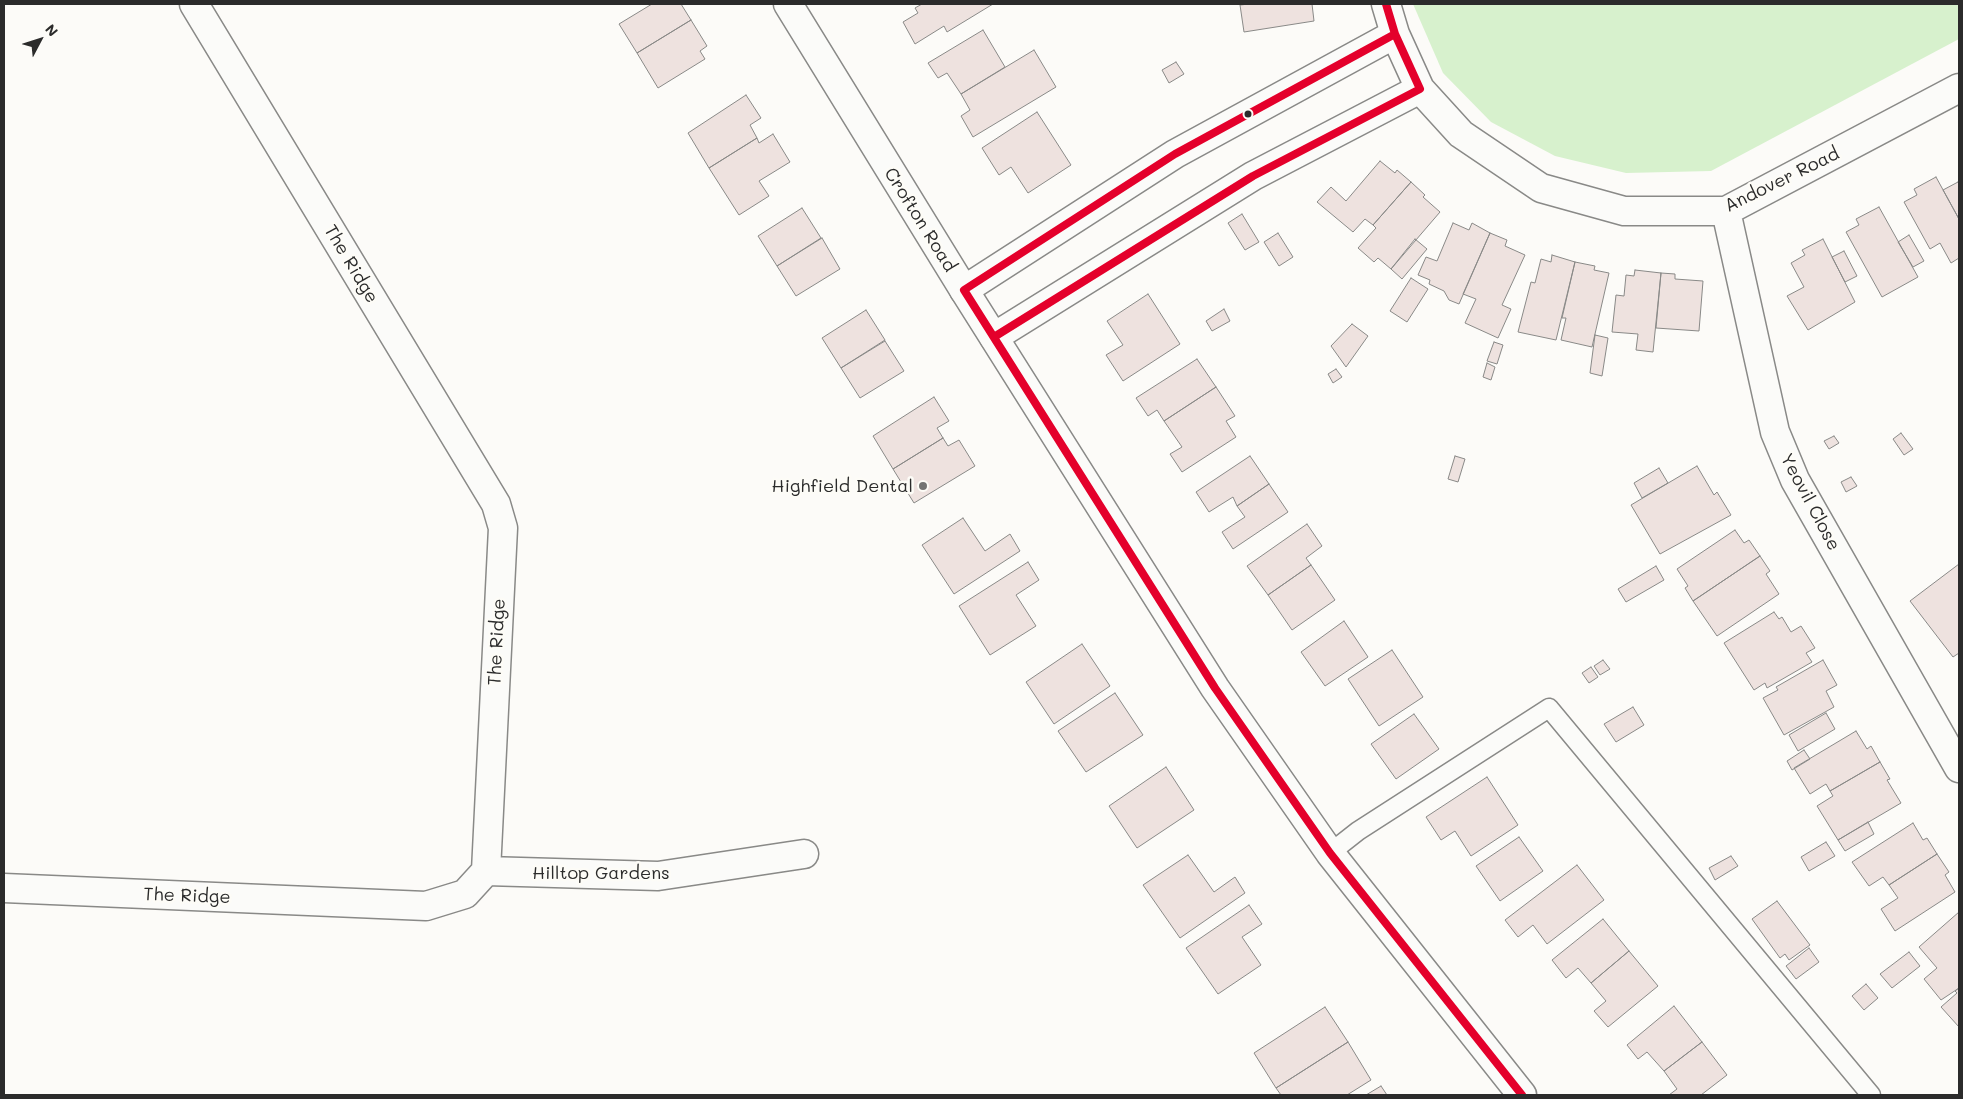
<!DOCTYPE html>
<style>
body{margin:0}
#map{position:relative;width:1963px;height:1099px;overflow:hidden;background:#fcfbf8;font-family:Mali,sans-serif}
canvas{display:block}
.frame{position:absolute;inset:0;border:5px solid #2b2b2b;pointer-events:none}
.north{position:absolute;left:15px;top:15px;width:50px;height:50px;-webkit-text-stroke:4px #fdfcf7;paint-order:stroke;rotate:50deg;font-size:14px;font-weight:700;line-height:20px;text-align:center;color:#2b2b2b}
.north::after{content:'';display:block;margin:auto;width:18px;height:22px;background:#2b2b2b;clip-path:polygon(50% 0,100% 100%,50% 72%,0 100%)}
</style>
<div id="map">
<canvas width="1963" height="1099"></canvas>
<div class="frame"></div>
<div class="north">N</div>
</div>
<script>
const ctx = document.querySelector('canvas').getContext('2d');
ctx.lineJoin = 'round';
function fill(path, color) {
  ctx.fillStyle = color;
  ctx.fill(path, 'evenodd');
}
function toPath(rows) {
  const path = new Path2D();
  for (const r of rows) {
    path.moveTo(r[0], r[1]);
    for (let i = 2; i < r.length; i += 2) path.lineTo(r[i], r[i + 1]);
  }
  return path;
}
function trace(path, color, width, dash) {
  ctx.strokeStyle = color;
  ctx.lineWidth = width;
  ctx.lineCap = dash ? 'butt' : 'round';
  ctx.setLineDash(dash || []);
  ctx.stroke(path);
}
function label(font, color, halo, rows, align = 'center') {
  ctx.font = font + ' Mali,sans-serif';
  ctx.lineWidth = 5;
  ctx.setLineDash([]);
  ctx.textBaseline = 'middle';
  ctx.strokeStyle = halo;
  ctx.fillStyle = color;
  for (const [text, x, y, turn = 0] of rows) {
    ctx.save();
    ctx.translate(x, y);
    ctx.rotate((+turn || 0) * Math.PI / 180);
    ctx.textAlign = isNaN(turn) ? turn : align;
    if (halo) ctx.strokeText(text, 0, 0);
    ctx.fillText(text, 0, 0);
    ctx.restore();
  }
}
const green = toPath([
 [1413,4,1959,4,1959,39,1711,171,1626,173,1555,156,1491,122,1443,73]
]);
const building = toPath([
 [652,4,681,4,691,20,637,53,619,24,652,4],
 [922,4,993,4,947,32,944,26,915,44,903,22,918,13,915,8,922,4],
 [1249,4,1312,4,1314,21,1244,32,1240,5,1249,4],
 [691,20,707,46,700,51,705,59,658,88,637,53,691,20],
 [983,30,1005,67,961,94,947,73,938,78,928,63,983,30],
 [1034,50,1056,87,973,137,961,116,970,110,961,94,1034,50],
 [1176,62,1184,74,1169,83,1162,70,1176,62],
 [746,95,761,118,750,125,757,138,709,168,688,133,746,95],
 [1037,112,1071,165,1028,193,1011,167,999,175,982,148,1037,112],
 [773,134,790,162,759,181,769,196,739,215,709,168,757,138,759,143,773,134],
 [1380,161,1395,173,1397,170,1411,182,1373,225,1365,219,1353,232,1317,202,1331,187,1346,201,1380,161],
 [1936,177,1959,219,1959,258,1951,263,1940,243,1930,249,1904,202,1917,195,1914,189,1936,177],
 [1411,182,1425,195,1423,197,1440,212,1391,269,1378,258,1374,262,1358,248,1376,228,1373,225,1411,182],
 [1958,182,1959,184,1959,219,1943,190,1958,182],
 [1879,207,1918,277,1882,297,1846,232,1859,225,1856,219,1879,207],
 [802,208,821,238,777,266,758,236,802,208],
 [1242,214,1259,242,1245,250,1228,223,1242,214],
 [1453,223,1469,230,1472,223,1490,233,1459,304,1449,300,1444,291,1429,284,1430,280,1418,275,1426,257,1437,261,1453,223],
 [1278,233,1293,257,1279,266,1264,242,1278,233],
 [1490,233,1507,240,1505,246,1525,255,1502,305,1511,309,1498,338,1465,323,1476,299,1463,294,1490,233],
 [1909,235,1924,261,1913,267,1898,242,1909,235],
 [822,238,840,269,796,296,777,266,822,238],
 [1415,239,1427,249,1402,279,1391,269,1415,239],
 [1823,239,1855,302,1808,330,1787,296,1804,287,1791,263,1805,255,1802,250,1823,239],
 [1844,251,1857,276,1845,282,1832,257,1844,251],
 [1552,255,1575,262,1556,340,1518,332,1531,282,1535,283,1541,259,1551,262,1552,255],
 [1575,262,1595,266,1594,270,1609,273,1592,347,1561,340,1566,318,1562,318,1575,262],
 [1635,270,1661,273,1653,352,1636,350,1638,334,1612,332,1616,295,1624,296,1626,275,1634,276,1635,270],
 [1661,273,1675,274,1675,279,1703,281,1699,331,1656,328,1661,273],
 [1411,278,1428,289,1407,322,1390,311,1411,278],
 [1148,294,1180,344,1123,381,1106,355,1123,345,1107,321,1148,294],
 [1224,309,1230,321,1212,331,1206,321,1224,309],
 [866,310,885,340,841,368,822,338,866,310],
 [1352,324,1368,336,1346,367,1331,346,1352,324],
 [1595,335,1608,338,1602,376,1590,373,1595,335],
 [885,341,904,371,860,398,841,368,885,341],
 [1494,342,1503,345,1497,364,1487,361,1494,342],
 [1197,359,1216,387,1164,421,1157,410,1148,416,1136,398,1197,359],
 [1487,363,1495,367,1491,380,1483,377,1487,363],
 [1336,369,1342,377,1333,383,1328,374,1336,369],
 [1216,387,1235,416,1226,421,1236,437,1182,472,1170,454,1182,447,1164,421,1216,387],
 [934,397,949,421,937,428,943,438,893,469,873,436,934,397],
 [1901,433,1913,449,1904,455,1893,439,1901,433],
 [1834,436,1839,443,1829,449,1824,441,1834,436],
 [943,438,948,446,959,440,975,466,914,503,893,469,943,438],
 [1250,456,1269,484,1237,506,1233,497,1209,512,1196,492,1250,456],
 [1455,456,1465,459,1458,482,1448,479,1455,456],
 [1697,466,1714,495,1717,492,1731,515,1660,554,1631,505,1697,466],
 [1659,468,1668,483,1642,498,1634,483,1659,468],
 [1851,477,1857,486,1846,492,1841,482,1851,477],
 [1269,484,1288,512,1233,549,1222,532,1245,517,1237,506,1269,484],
 [963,518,985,551,1010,534,1020,551,954,594,922,545,963,518],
 [1307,524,1322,546,1306,558,1311,565,1268,595,1247,566,1307,524],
 [1735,530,1744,543,1749,540,1760,556,1693,601,1685,588,1688,586,1677,569,1735,530],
 [1760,556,1770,571,1766,574,1779,594,1717,636,1693,601,1760,556],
 [1028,562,1039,580,1016,595,1036,626,990,655,959,606,1028,562],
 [1959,564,1959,653,1953,657,1910,601,1959,564],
 [1311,565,1335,600,1292,630,1268,595,1311,565],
 [1656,566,1664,580,1626,602,1618,589,1656,566],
 [1774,612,1779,619,1782,617,1791,632,1801,626,1815,648,1806,653,1812,662,1767,688,1765,683,1754,690,1724,643,1774,612],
 [1344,621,1368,657,1325,686,1301,652,1344,621],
 [1082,644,1110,686,1054,724,1026,682,1082,644],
 [1392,650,1423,697,1379,726,1348,679,1392,650],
 [1603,660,1610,669,1600,675,1594,666,1603,660],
 [1823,660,1837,685,1826,691,1834,707,1784,735,1763,698,1778,690,1776,687,1823,660],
 [1591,667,1598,677,1589,683,1582,673,1591,667],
 [1115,693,1143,735,1086,772,1058,731,1115,693],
 [1633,707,1644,725,1616,742,1604,724,1633,707],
 [1826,713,1835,729,1798,751,1789,735,1826,713],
 [1414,714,1439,749,1396,779,1371,744,1414,714],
 [1856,731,1867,749,1871,746,1880,762,1830,791,1826,784,1810,794,1794,768,1856,731],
 [1804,750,1810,759,1792,770,1787,761,1804,750],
 [1880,762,1890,779,1887,780,1901,803,1838,840,1817,806,1833,796,1830,791,1880,762],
 [1166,767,1194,810,1137,848,1109,806,1166,767],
 [1487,777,1518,825,1471,856,1455,831,1441,840,1426,817,1487,777],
 [1868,822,1874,834,1845,851,1838,840,1868,822],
 [1913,823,1923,840,1927,838,1937,854,1889,885,1883,877,1869,886,1852,862,1913,823],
 [1519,837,1543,871,1500,901,1476,866,1519,837],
 [1826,842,1835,856,1809,871,1801,857,1826,842],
 [1937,854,1949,872,1945,875,1955,892,1895,931,1881,909,1898,898,1889,885,1937,854],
 [1188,855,1214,892,1235,877,1245,893,1180,938,1143,885,1188,855],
 [1731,856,1738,866,1715,880,1709,868,1731,856],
 [1577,865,1604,900,1547,944,1533,925,1518,937,1505,920,1577,865],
 [1777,901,1810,945,1789,960,1785,954,1780,958,1752,919,1777,901],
 [1249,905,1262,924,1242,937,1261,965,1218,994,1186,948,1249,905],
 [1959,912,1959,988,1941,1000,1924,979,1937,968,1919,947,1959,912],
 [1603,919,1629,951,1591,983,1578,968,1566,978,1552,960,1603,919],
 [1809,948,1819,962,1796,979,1786,966,1809,948],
 [1629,951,1658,986,1608,1027,1594,1011,1606,1001,1591,983,1629,951],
 [1909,952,1920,966,1892,988,1880,974,1909,952],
 [1866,984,1878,998,1864,1010,1852,996,1866,984],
 [1959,988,1959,1027,1941,1007,1957,993,1955,991,1959,988],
 [1674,1006,1702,1042,1664,1071,1647,1052,1638,1059,1627,1045,1674,1006],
 [1325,1007,1348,1042,1276,1088,1254,1053,1325,1007],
 [1348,1042,1371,1080,1347,1095,1281,1095,1276,1088,1348,1042],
 [1702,1042,1727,1075,1701,1095,1669,1095,1677,1089,1664,1071,1702,1042],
 [1381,1086,1387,1095,1366,1095,1381,1086]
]);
const service = toPath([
 [1330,853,1358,831,1549,708,1871,1095]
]);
const minor = toPath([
 [1386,4,1395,34,1420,89,1461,134,1541,188,1624,211,1726,211,1959,88],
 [1726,211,1775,432,1795,480,1959,768],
 [964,290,1175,154,1395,34],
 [994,337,1253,176,1420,89],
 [486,871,658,876,804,854],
 [4,888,426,906,465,894,486,871,503,528,496,504,194,4]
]);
const primary = toPath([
 [788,4,964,290,1215,688,1330,853,1522,1095]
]);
const bus1 = toPath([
 [1395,34,1175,154,964,290,1215,688,1330,853,1522,1095],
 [994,337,1253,176,1420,89,1395,34,1386,4]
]);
const markers = [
 [1248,114,4.5,"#2b2b2b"],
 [923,486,5,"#747473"]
];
const streetNames = [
 ["Andover Road",1782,180,-26],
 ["Crofton Road",920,220,58],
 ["The Ridge",351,264,59],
 ["Yeovil Close",1810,502,62],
 ["The Ridge",497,642,-87],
 ["Hilltop Gardens",601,873],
 ["The Ridge",187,896,2]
];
const poiNames = [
 ["Highfield Dental",913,486]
];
fill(green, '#d7f1cd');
fill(building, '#eee2df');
trace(building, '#898987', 1);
trace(service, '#898987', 21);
trace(minor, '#898987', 31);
trace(primary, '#898987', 31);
trace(service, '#fbfbf9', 18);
trace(minor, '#fbfbf9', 28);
trace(primary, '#fbfbf9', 28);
trace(bus1, '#e4002b', 8);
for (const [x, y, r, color] of markers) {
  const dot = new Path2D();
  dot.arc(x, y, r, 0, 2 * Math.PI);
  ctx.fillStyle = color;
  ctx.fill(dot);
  trace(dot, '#fdfcf7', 2);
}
label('18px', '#2b2b2b', '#fdfcf7', streetNames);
label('18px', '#2b2b2b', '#fdfcf7', poiNames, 'right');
</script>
